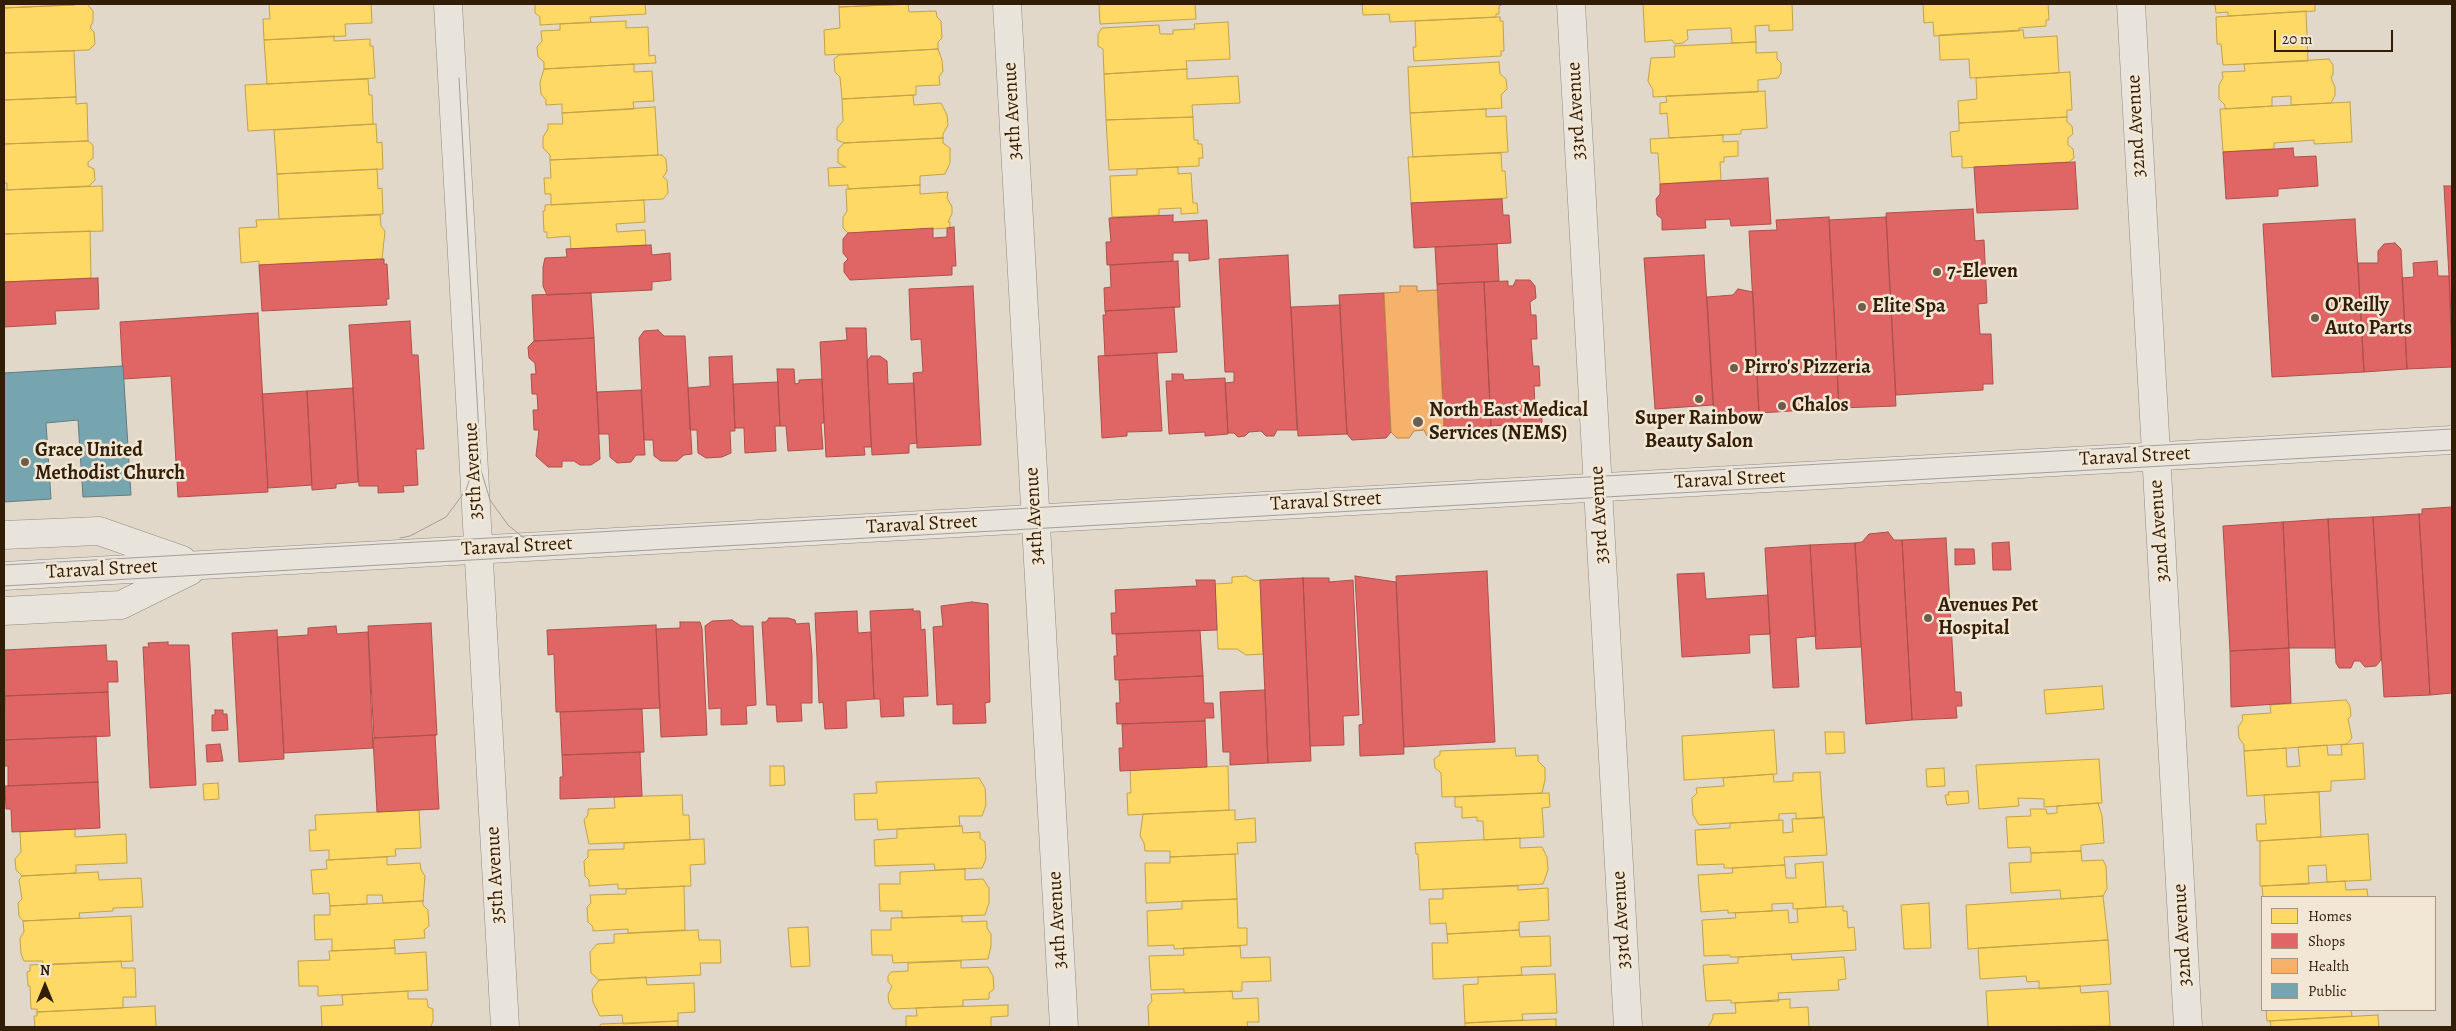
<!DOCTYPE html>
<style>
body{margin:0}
#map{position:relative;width:2456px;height:1031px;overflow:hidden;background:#e1d8c9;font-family:Alegreya,serif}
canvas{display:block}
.frame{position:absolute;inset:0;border:5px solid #321d06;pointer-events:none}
.legend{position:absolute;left:2261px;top:896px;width:175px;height:115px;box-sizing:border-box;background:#f2e7d5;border:1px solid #a59682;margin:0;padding:6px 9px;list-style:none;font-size:15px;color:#321d06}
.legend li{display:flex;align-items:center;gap:10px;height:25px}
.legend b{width:25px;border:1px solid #a59682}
.north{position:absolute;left:20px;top:961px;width:50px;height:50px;-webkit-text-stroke:4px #f2e7d5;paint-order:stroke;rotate:0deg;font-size:14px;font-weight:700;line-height:20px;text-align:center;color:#321d06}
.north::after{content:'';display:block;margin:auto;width:18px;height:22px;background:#321d06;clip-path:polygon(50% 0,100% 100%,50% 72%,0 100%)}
.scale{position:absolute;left:2274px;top:30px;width:119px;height:22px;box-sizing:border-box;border:2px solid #321d06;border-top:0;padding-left:6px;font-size:15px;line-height:18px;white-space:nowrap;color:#321d06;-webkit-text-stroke:4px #f2e7d5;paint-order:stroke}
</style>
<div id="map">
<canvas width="2456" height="1031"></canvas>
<div class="frame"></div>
<ul class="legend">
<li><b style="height:14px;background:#ffd966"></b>Homes</li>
<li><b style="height:14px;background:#e06666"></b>Shops</li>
<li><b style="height:14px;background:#f6b26b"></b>Health</li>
<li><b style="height:14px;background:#76a5af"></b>Public</li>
</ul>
<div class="north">N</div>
<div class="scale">20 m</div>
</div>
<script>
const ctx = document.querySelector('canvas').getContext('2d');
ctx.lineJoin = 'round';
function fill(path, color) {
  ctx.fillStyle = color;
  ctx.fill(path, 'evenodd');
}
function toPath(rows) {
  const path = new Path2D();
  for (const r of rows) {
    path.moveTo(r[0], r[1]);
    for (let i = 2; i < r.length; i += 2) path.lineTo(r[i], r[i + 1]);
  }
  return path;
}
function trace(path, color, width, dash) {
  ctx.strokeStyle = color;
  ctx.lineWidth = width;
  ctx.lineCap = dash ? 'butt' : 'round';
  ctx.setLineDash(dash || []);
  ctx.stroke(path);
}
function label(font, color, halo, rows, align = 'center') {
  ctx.font = font + ' Alegreya,serif';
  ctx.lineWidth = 5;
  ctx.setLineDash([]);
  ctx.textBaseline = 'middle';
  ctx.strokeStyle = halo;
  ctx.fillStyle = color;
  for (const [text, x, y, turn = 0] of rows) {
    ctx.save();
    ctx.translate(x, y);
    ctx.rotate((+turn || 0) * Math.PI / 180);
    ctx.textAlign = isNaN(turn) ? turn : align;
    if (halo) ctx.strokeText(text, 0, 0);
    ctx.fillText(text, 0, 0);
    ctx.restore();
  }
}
const homes = toPath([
 [4,4,75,4,75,5,4,8,4,4],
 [87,4,93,11,93,21,90,28,94,32,95,44,89,50,4,53,4,8,87,4],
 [269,4,371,4,372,23,345,24,346,36,264,40,263,19,270,19,269,4],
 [535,4,645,4,646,14,590,17,591,22,540,25,540,17,535,13,535,4],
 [839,4,915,4,839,7,839,4],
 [908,4,909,12,936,11,937,17,941,21,942,38,938,42,938,49,825,55,824,30,840,28,839,7,908,4],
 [1099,4,1195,4,1196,19,1100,24,1099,4],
 [1362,4,1502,4,1502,5,1499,6,1499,14,1496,14,1496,17,1390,22,1389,14,1363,15,1362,4],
 [1643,4,1792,4,1793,30,1769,31,1769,25,1755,26,1756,42,1732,43,1731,28,1687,30,1688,39,1683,43,1675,44,1672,40,1645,42,1643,4],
 [1923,4,2048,4,2049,20,2046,20,2046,26,2019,28,2019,31,1934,36,1933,22,1924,23,1923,4],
 [2215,4,2315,4,2315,11,2228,16,2228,12,2216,13,2215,4],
 [2306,11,2308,61,2223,65,2221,44,2217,44,2216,17,2306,11],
 [1500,17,1500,21,1503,21,1504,51,1501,51,1501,56,1414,61,1413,47,1416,47,1415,21,1500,17],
 [626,21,626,28,648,27,649,56,655,55,656,63,544,69,544,62,538,57,537,47,542,41,541,31,560,30,560,24,626,21],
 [1228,22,1230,59,1186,61,1187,69,1104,74,1103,49,1098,46,1098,34,1102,28,1159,25,1160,34,1173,34,1173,30,1195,29,1194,24,1228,22],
 [2023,30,2024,38,2057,36,2059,73,1970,78,1969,59,1940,60,1939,35,2023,30],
 [334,36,334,41,370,39,370,46,373,46,375,78,267,84,264,40,334,36],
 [1756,42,1756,53,1777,52,1777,59,1781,63,1781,73,1778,78,1758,80,1758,92,1653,97,1653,90,1648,81,1651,58,1675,57,1674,46,1756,42],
 [938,49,942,60,943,71,939,77,940,85,916,86,916,95,842,99,840,77,835,72,834,59,839,55,938,49],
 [74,51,76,97,4,100,4,53,74,51],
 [2329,59,2333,65,2333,74,2331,78,2335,87,2335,95,2331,103,2291,105,2291,96,2272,97,2272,106,2225,109,2225,105,2219,99,2219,85,2223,78,2222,72,2245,71,2244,64,2329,59],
 [1499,62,1500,74,1506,79,1507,89,1501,95,1502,108,1410,113,1408,67,1499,62],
 [634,64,634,72,652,71,654,101,633,102,634,109,562,113,562,104,546,105,546,100,541,94,540,82,544,69,634,64],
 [1187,69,1187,79,1238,76,1240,103,1192,105,1193,117,1106,120,1104,74,1187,69],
 [2070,72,2072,110,2067,110,2067,117,1959,123,1958,101,1977,99,1976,78,2070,72],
 [368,79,369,95,372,95,373,124,248,131,245,85,368,79],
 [1765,91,1767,128,1741,130,1741,134,1669,138,1667,113,1660,114,1660,103,1667,102,1666,96,1765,91],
 [913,95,914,105,941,103,947,115,948,125,943,134,943,138,844,143,837,140,837,128,843,121,842,99,913,95],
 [76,97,76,104,87,103,88,141,4,144,4,100,76,97],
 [2350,102,2352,142,2314,144,2314,140,2274,143,2274,149,2223,152,2220,109,2350,102],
 [655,107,658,155,550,160,550,155,543,148,543,137,548,129,548,124,563,124,562,113,655,107],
 [1486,109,1486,117,1506,116,1508,152,1413,157,1410,113,1486,109],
 [1193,117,1194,140,1198,140,1198,144,1202,144,1203,158,1199,158,1199,166,1109,170,1106,120,1193,117],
 [2067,117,2067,122,2072,126,2073,134,2068,138,2068,145,2073,149,2074,158,2069,162,1962,168,1962,156,1952,157,1950,132,1959,131,1959,123,2067,117],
 [376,124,377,143,382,142,383,169,277,174,274,130,376,124],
 [1723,135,1723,142,1738,141,1738,156,1724,157,1724,162,1720,162,1721,180,1660,184,1658,153,1651,153,1650,139,1723,135],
 [943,138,943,143,950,148,950,163,945,174,920,176,920,185,848,189,848,185,829,186,828,168,846,167,838,163,838,149,844,143,943,138],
 [88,141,93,145,93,158,88,162,88,166,94,169,95,180,89,186,7,190,7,183,4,183,4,144,88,141],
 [1501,153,1502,171,1505,171,1507,198,1411,203,1408,157,1501,153],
 [662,155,666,159,667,171,663,177,667,180,668,193,663,199,551,205,551,194,545,194,544,178,551,178,550,160,662,155],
 [1178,167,1178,174,1191,173,1193,203,1197,203,1198,213,1181,214,1181,208,1159,209,1159,215,1112,217,1110,176,1137,175,1137,169,1178,167],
 [377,169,378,189,382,188,383,214,279,219,277,174,377,169],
 [920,185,920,194,948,192,947,198,952,207,952,214,948,222,950,222,950,228,848,233,843,228,843,217,847,211,846,189,920,185],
 [102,186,103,231,4,234,4,190,102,186],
 [644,200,645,222,616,224,617,232,645,230,646,245,571,249,570,236,547,238,547,232,544,232,543,211,545,211,545,205,644,200],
 [380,215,381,226,385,231,382,259,259,265,259,261,241,263,239,228,257,227,256,220,380,215],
 [90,231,91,278,4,282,4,234,90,231],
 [1246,576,1255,581,1260,580,1263,654,1246,655,1237,649,1218,649,1215,584,1232,583,1232,577,1246,576],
 [2102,686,2104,709,2046,714,2044,690,2102,686],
 [2346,700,2350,706,2351,716,2348,719,2352,738,2347,744,2244,751,2244,745,2239,738,2238,727,2243,720,2242,715,2271,713,2270,705,2346,700],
 [1774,730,1777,774,1684,780,1682,736,1774,730],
 [1825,732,1844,732,1845,753,1826,754,1825,732],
 [2363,743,2365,779,2331,781,2331,791,2247,796,2244,751,2286,748,2287,767,2300,766,2298,747,2327,745,2328,755,2342,755,2341,745,2363,743],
 [1515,748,1516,756,1538,755,1538,761,1545,768,1545,780,1542,793,1442,797,1441,773,1435,768,1434,759,1440,755,1440,751,1515,748],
 [2099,759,2102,803,2044,807,2044,799,2018,798,2019,806,1979,809,1976,765,2099,759],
 [770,766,784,766,785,785,770,786,770,766],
 [1228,766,1229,810,1128,815,1127,793,1131,793,1130,770,1228,766],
 [1944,768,1945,786,1927,787,1926,769,1944,768],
 [1820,772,1823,818,1796,819,1796,813,1779,814,1779,820,1699,825,1693,815,1692,798,1697,793,1696,788,1724,786,1723,778,1773,774,1774,782,1793,781,1793,773,1820,772],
 [979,778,985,788,986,805,982,816,959,816,960,826,878,830,877,819,855,820,854,794,877,793,876,782,979,778],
 [218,783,219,799,204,800,203,784,218,783],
 [1968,791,1969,803,1947,805,1945,795,1949,795,1948,792,1968,791],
 [2319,792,2321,837,2257,841,2256,824,2266,824,2264,795,2319,792],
 [1549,793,1550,807,1542,808,1544,837,1484,840,1483,821,1477,821,1477,817,1462,818,1462,807,1455,807,1455,797,1549,793],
 [682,795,683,815,689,815,690,840,589,844,584,820,588,815,588,809,615,808,614,797,682,795],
 [2098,803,2102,816,2104,843,2081,845,2081,851,2031,853,2030,847,2008,848,2006,817,2031,816,2030,809,2046,809,2047,814,2057,813,2057,806,2098,803],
 [419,810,421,848,395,849,396,856,329,860,329,850,310,851,309,830,316,830,315,815,419,810],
 [1235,810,1235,820,1255,818,1256,842,1237,843,1238,854,1170,857,1170,851,1145,851,1144,843,1140,836,1143,814,1235,810],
 [1824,817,1827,855,1784,857,1785,865,1732,868,1724,868,1724,864,1697,865,1695,830,1730,828,1730,823,1783,820,1783,833,1793,832,1792,819,1824,817],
 [962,826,963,833,980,832,980,838,985,842,986,859,982,868,935,870,934,864,875,866,874,840,897,838,897,829,962,826],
 [75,829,75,837,126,834,127,863,76,865,76,873,22,876,16,870,15,859,21,852,20,832,75,829],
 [2368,834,2371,880,2327,882,2326,865,2308,866,2309,884,2260,886,2260,841,2368,834],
 [1520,838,1520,848,1542,847,1547,857,1548,870,1543,884,1420,890,1418,854,1416,854,1415,843,1520,838],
 [704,839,705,864,690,865,691,886,618,889,618,884,589,886,589,880,585,876,584,861,588,857,588,850,624,849,624,843,704,839],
 [2081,851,2082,861,2103,860,2106,866,2107,889,2103,896,2061,899,2060,890,2011,893,2009,863,2031,862,2031,853,2081,851],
 [1235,854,1237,899,1146,903,1145,863,1170,863,1170,857,1235,854],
 [387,857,387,865,420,863,421,870,425,876,423,901,383,903,382,895,367,895,367,904,330,906,329,893,313,894,311,870,327,869,326,860,387,857],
 [1823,862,1826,907,1793,909,1793,903,1772,904,1772,911,1728,913,1728,910,1701,912,1698,875,1733,873,1732,868,1785,865,1786,878,1796,878,1795,864,1823,862],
 [965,869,965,880,983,879,989,888,989,903,985,915,902,918,902,911,880,911,879,884,900,884,900,872,965,869],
 [98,872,99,880,141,878,143,907,113,908,113,911,79,913,80,918,23,921,19,916,18,903,22,899,19,880,22,876,98,872],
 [2345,881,2346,890,2367,889,2368,897,2263,897,2262,886,2345,881],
 [684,886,685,930,628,933,628,929,593,931,593,927,588,922,587,907,591,903,590,895,626,894,626,889,684,886],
 [1518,886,1518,890,1548,888,1549,920,1519,922,1519,930,1447,934,1446,923,1430,924,1429,899,1443,899,1443,889,1518,886],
 [2103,896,2108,940,1968,949,1966,905,2103,896],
 [1237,899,1238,928,1247,928,1247,945,1174,949,1174,945,1148,946,1147,911,1182,909,1182,901,1237,899],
 [423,901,423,905,428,910,429,926,424,930,425,938,394,940,395,948,332,951,332,939,315,940,314,915,330,915,330,906,423,901],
 [1929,903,1931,948,1904,949,1901,905,1929,903],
 [1843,906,1843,911,1847,911,1848,928,1854,927,1856,950,1738,957,1730,957,1730,955,1704,956,1702,920,1736,918,1735,913,1788,910,1789,923,1798,922,1797,909,1843,906],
 [131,916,133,961,43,965,43,961,24,961,21,954,20,938,24,932,23,921,131,916],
 [962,916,962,922,987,921,987,928,991,934,991,946,988,959,893,963,892,955,872,955,871,930,891,930,891,918,962,916],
 [808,927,810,966,791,967,788,928,808,927],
 [698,930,699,940,720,940,721,963,700,963,701,975,599,980,591,973,590,952,597,944,614,943,614,934,698,930],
 [1519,930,1520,937,1550,936,1551,966,1521,967,1522,975,1433,979,1432,943,1448,943,1447,934,1519,930],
 [2108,940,2111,984,2039,989,2039,981,2027,982,2026,976,1980,979,1978,948,2108,940],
 [1240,946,1241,958,1270,957,1271,981,1242,982,1242,991,1184,993,1184,989,1151,990,1149,956,1184,955,1183,948,1240,946],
 [395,948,395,954,426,952,428,990,318,996,318,986,299,986,298,961,330,960,329,951,395,948],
 [1791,954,1792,960,1844,957,1846,979,1838,980,1839,990,1778,993,1779,1001,1731,1003,1731,1000,1706,1001,1703,965,1738,963,1738,957,1791,954],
 [121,961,122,968,135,968,136,997,123,997,123,1008,37,1012,37,1009,31,1009,30,986,28,986,27,972,30,971,30,965,121,961],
 [961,961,961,968,988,967,993,976,994,989,989,993,989,999,963,1000,963,1006,893,1009,889,1003,888,995,892,986,888,982,888,976,891,972,908,971,908,963,961,961],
 [1555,974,1557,1013,1522,1014,1523,1020,1465,1023,1463,985,1478,984,1478,977,1555,974],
 [646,977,647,985,694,983,695,1012,678,1013,678,1021,623,1024,622,1015,600,1016,593,1002,592,990,599,980,646,977],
 [2080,986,2081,993,2108,991,2110,1026,1988,1027,1986,991,2080,986],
 [408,991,408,999,427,999,428,1007,433,1009,433,1022,430,1027,322,1027,321,1006,343,1005,342,995,408,991],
 [1232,991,1233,999,1258,998,1259,1022,1247,1022,1248,1027,1149,1027,1148,1006,1152,1001,1151,994,1232,991],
 [1790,999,1790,1008,1808,1007,1809,1027,1708,1027,1713,1018,1713,1014,1736,1013,1735,1003,1790,999],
 [1008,1005,1008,1016,991,1017,991,1027,906,1027,906,1016,917,1016,916,1008,1008,1005],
 [155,1006,156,1027,35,1027,34,1016,37,1016,37,1012,155,1006],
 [2266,1010,2351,1010,2352,1016,2267,1021,2266,1010],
 [2378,1015,2379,1027,2271,1027,2270,1021,2378,1015],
 [1556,1019,1556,1027,1465,1027,1465,1023,1556,1019],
 [678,1021,678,1027,599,1027,601,1024,678,1021]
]);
const shops = toPath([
 [2293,148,2294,157,2316,156,2318,186,2278,189,2278,196,2226,199,2223,152,2293,148],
 [2075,162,2078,209,1977,213,1974,167,2075,162],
 [1768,178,1771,224,1731,226,1730,219,1705,220,1706,228,1662,230,1662,219,1657,215,1656,199,1660,194,1660,184,1768,178],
 [2444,186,2452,186,2452,332,2449,276,2444,186],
 [1502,199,1503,215,1509,215,1511,243,1414,248,1411,203,1502,199],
 [1973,209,1975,241,1984,240,1987,303,1978,304,1980,334,1991,334,1993,384,1983,384,1983,390,1896,395,1886,213,1973,209],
 [1173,215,1173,222,1207,220,1209,259,1189,261,1189,253,1173,253,1173,261,1107,265,1106,242,1111,242,1109,218,1173,215],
 [1829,217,1839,408,1759,413,1749,231,1777,230,1776,220,1829,217],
 [1886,217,1896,406,1839,408,1829,220,1886,217],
 [2355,219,2364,372,2272,377,2263,224,2355,219],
 [954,227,956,266,952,266,952,275,850,280,844,272,844,263,848,259,843,253,843,239,848,233,933,228,933,238,947,237,947,228,954,227],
 [2395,243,2401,249,2407,369,2364,372,2358,263,2378,263,2378,251,2384,244,2395,243],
 [1497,244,1499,281,1437,284,1435,247,1497,244],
 [651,245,652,255,670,253,671,280,652,282,652,290,547,295,543,286,543,267,545,258,567,257,566,249,651,245],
 [1288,255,1297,430,1277,430,1274,436,1266,436,1261,431,1249,432,1245,436,1238,437,1234,433,1228,433,1225,383,1234,382,1234,372,1225,372,1219,259,1288,255],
 [1704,255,1713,405,1655,409,1644,258,1704,255],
 [382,259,384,259,384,264,387,264,389,299,386,299,387,305,262,311,259,265,382,259],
 [1178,261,1180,307,1105,311,1104,288,1111,287,1110,265,1178,261],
 [2437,261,2438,276,2449,276,2452,367,2407,369,2402,278,2414,277,2413,263,2437,261],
 [98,278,99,309,55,311,56,324,4,327,4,282,98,278],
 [1516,280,1530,280,1535,286,1536,298,1530,302,1531,315,1536,315,1537,339,1531,339,1533,366,1539,366,1540,386,1534,386,1535,405,1542,411,1542,422,1535,429,1524,430,1520,424,1491,426,1484,282,1508,281,1508,286,1513,286,1516,280],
 [1484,282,1491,426,1488,426,1489,432,1469,433,1469,428,1444,429,1437,284,1484,282],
 [973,286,981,445,917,448,913,373,923,372,921,339,911,340,909,289,973,286],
 [1738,289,1753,292,1759,413,1714,415,1707,297,1733,295,1738,289],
 [591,293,594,338,534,341,532,295,591,293],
 [1384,293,1391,432,1386,438,1352,440,1347,434,1339,295,1384,293],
 [1340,305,1347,434,1298,436,1291,307,1340,305],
 [1174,307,1177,352,1105,356,1103,315,1106,315,1105,311,1174,307],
 [258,313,268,492,178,497,171,376,123,379,120,322,258,313],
 [410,321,412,355,418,355,424,449,416,449,418,485,403,486,404,492,378,493,378,486,359,486,349,325,410,321],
 [846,328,866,328,871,447,864,447,865,455,826,457,820,342,847,340,846,328],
 [658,330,664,336,685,336,692,454,684,455,677,461,661,461,654,456,653,440,644,440,639,338,644,331,658,330],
 [594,338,600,459,591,465,580,465,574,461,562,461,562,467,548,467,536,456,539,430,534,430,533,410,538,410,537,394,532,394,531,374,536,374,535,363,529,358,528,347,534,341,594,338],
 [1157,353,1162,431,1127,432,1127,436,1102,438,1098,356,1157,353],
 [732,356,735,431,730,431,731,453,722,457,706,458,698,453,697,430,690,430,688,388,710,386,709,357,732,356],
 [871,356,880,356,887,361,888,384,914,383,917,443,909,444,909,453,872,455,867,361,871,356],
 [777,369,794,369,795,384,799,383,799,380,822,379,824,423,821,423,823,449,788,451,786,426,780,426,777,369],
 [1172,374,1183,374,1184,380,1225,378,1228,434,1205,436,1205,432,1169,434,1166,381,1172,381,1172,374],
 [778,382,780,426,775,426,776,451,745,453,744,428,735,428,733,384,778,382],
 [353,388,358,482,336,484,336,488,312,490,307,391,353,388],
 [641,390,645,455,636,455,631,462,617,463,610,457,609,434,599,434,597,392,641,390],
 [307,391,312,485,268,488,262,394,307,391],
 [2452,507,2452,693,2430,695,2419,514,2422,514,2422,509,2452,507],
 [2419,514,2430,695,2384,697,2373,517,2419,514],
 [2373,517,2381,660,2376,666,2365,667,2360,661,2354,661,2351,668,2339,668,2336,663,2328,519,2373,517],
 [2328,519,2335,648,2289,648,2283,522,2328,519],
 [2283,522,2289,648,2230,651,2223,526,2283,522],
 [1888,532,1894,540,1902,540,1912,720,1866,724,1855,543,1862,542,1869,534,1888,532],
 [1946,538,1955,692,1961,692,1962,706,1956,706,1957,718,1912,720,1902,540,1946,538],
 [2009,542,2011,570,1993,570,1992,543,2009,542],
 [1855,543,1861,647,1816,649,1810,545,1855,543],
 [1810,545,1816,636,1796,638,1799,687,1773,688,1765,548,1810,545],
 [1955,549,1974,549,1975,564,1955,565,1955,549],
 [1487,571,1495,742,1404,747,1396,576,1487,571],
 [1704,573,1706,599,1768,595,1770,634,1749,635,1750,653,1682,657,1677,574,1704,573],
 [1355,576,1396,582,1404,754,1360,756,1359,725,1363,724,1355,576],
 [1303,578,1329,578,1329,582,1353,580,1359,715,1343,716,1344,745,1310,746,1303,578],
 [1303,578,1311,761,1268,763,1260,580,1303,578],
 [1196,580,1215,580,1217,630,1112,634,1111,613,1116,613,1115,590,1197,586,1196,580],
 [972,602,988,604,990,702,985,703,986,723,953,724,953,704,937,705,933,627,943,626,941,606,972,602],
 [913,609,913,611,920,611,921,630,925,629,928,696,903,697,904,716,881,717,880,699,874,699,870,611,913,609],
 [857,611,858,633,871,632,874,699,846,701,847,728,825,729,823,702,819,703,815,613,857,611],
 [769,618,788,618,795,620,796,624,809,623,812,656,812,703,801,703,802,721,777,722,776,705,767,705,762,622,766,622,769,618],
 [732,620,741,626,753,626,756,705,746,706,747,724,721,725,721,708,709,709,705,626,712,621,732,620],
 [680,622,700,622,702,628,707,735,661,737,656,629,680,628,680,622],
 [431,623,437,735,374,738,368,626,431,623],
 [656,625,660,708,556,712,554,654,548,655,547,630,656,625],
 [336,626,337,634,368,632,373,748,284,753,277,637,308,635,308,628,336,626],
 [277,630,284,759,239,762,232,633,277,630],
 [1200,630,1203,676,1115,680,1114,656,1117,656,1116,634,1200,630],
 [168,642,168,645,189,645,196,785,150,788,143,647,149,647,148,643,168,642],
 [106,645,107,661,117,661,118,682,108,682,108,692,4,696,4,650,106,645],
 [2289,648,2291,703,2231,707,2230,651,2289,648],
 [1203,676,1204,703,1213,703,1214,718,1205,718,1205,721,1117,724,1116,703,1120,703,1119,680,1203,676],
 [1265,690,1268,763,1230,765,1230,752,1223,752,1220,692,1265,690],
 [108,692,110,736,4,740,5,696,108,692],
 [642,709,644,752,562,755,560,712,642,709],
 [215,710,223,710,223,714,227,714,228,730,212,731,212,715,215,715,215,710],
 [1205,721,1207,767,1120,771,1119,748,1123,748,1122,724,1205,721],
 [435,735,439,809,377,812,373,738,435,735],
 [96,736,98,782,8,786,8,766,4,766,4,740,96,736],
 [220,744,223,761,207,762,206,745,220,744],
 [640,752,642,796,560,799,560,777,563,777,562,755,640,752],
 [98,782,100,828,12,832,11,809,6,809,5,786,98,782]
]);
const health = toPath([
 [1400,286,1417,286,1417,291,1437,290,1444,429,1439,435,1427,436,1424,430,1414,431,1409,438,1397,438,1391,432,1384,293,1400,292,1400,286]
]);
const public = toPath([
 [123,366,131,495,83,497,78,420,46,423,51,499,4,502,4,373,123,366]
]);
const minor = toPath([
 [448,4,505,1027],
 [1007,4,1064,1027],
 [1571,4,1628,1027],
 [2131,4,2188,1027]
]);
const tertiary = toPath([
 [4,535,99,531,182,560],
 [4,576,2452,440],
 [4,611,121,605,190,571]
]);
const tram = toPath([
 [459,78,481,470,490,500,508,525,529,542,558,551],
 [400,538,410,536,446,517,466,490,477,457],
 [4,565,2452,429],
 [4,586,2452,450]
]);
const markers = [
 [1937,272,5,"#6f5e4a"],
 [1862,307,5,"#6f5e4a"],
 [2315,318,5,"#6f5e4a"],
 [1734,368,5,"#6f5e4a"],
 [1699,399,5,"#6f5e4a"],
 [1782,406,5,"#6f5e4a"],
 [1418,422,6,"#6f5e4a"],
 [25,462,5,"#6f5e4a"],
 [1928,618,5,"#6f5e4a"]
];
const streetNames = [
 ["34th Avenue",1013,111,-93],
 ["33rd Avenue",1577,111,-93],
 ["32nd Avenue",2137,126,-93],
 ["Taraval Street",2135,457,-3],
 ["35th Avenue",474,471,-93],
 ["Taraval Street",1730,480,-3],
 ["Taraval Street",1326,502,-3],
 ["33rd Avenue",1600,515,-93],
 ["34th Avenue",1035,516,-93],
 ["Taraval Street",922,525,-3],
 ["32nd Avenue",2160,531,-94],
 ["Taraval Street",517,547,-3],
 ["Taraval Street",102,570,-3],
 ["35th Avenue",496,875,-93],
 ["34th Avenue",1058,920,-93],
 ["33rd Avenue",1622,920,-93],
 ["32nd Avenue",2183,935,-93]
];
const poiNames = [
 ["7-Eleven",1947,272],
 ["O'Reilly",2325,306],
 ["Auto Parts",2325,329],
 ["Elite Spa",1872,307],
 ["Pirro's Pizzeria",1744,368],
 ["Chalos",1792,406],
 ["North East Medical",1429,411],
 ["Services (NEMS)",1429,434],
 ["Super Rainbow",1699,419,"center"],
 ["Beauty Salon",1699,442,"center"],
 ["Grace United",35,451],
 ["Methodist Church",35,474],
 ["Avenues Pet",1938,606],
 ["Hospital",1938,629]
];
fill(homes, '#ffd966');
trace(homes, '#c2a149', 1);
fill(shops, '#e06666');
trace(shops, '#ac5049', 1);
fill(health, '#f6b26b');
trace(health, '#bb854d', 1);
fill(public, '#76a5af');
trace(public, '#627c7c', 1);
trace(minor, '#928a7f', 29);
trace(tertiary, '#928a7f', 29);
trace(minor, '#e8e3db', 28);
trace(tertiary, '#e8e3db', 28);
trace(tram, '#a59e96', 1);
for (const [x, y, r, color] of markers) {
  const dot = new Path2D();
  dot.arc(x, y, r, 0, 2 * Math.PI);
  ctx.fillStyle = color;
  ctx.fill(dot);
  trace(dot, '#f2e7d5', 2);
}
label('20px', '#321d06', '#f2e7d5', streetNames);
label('bold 20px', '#321d06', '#f2e7d5', poiNames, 'left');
</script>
